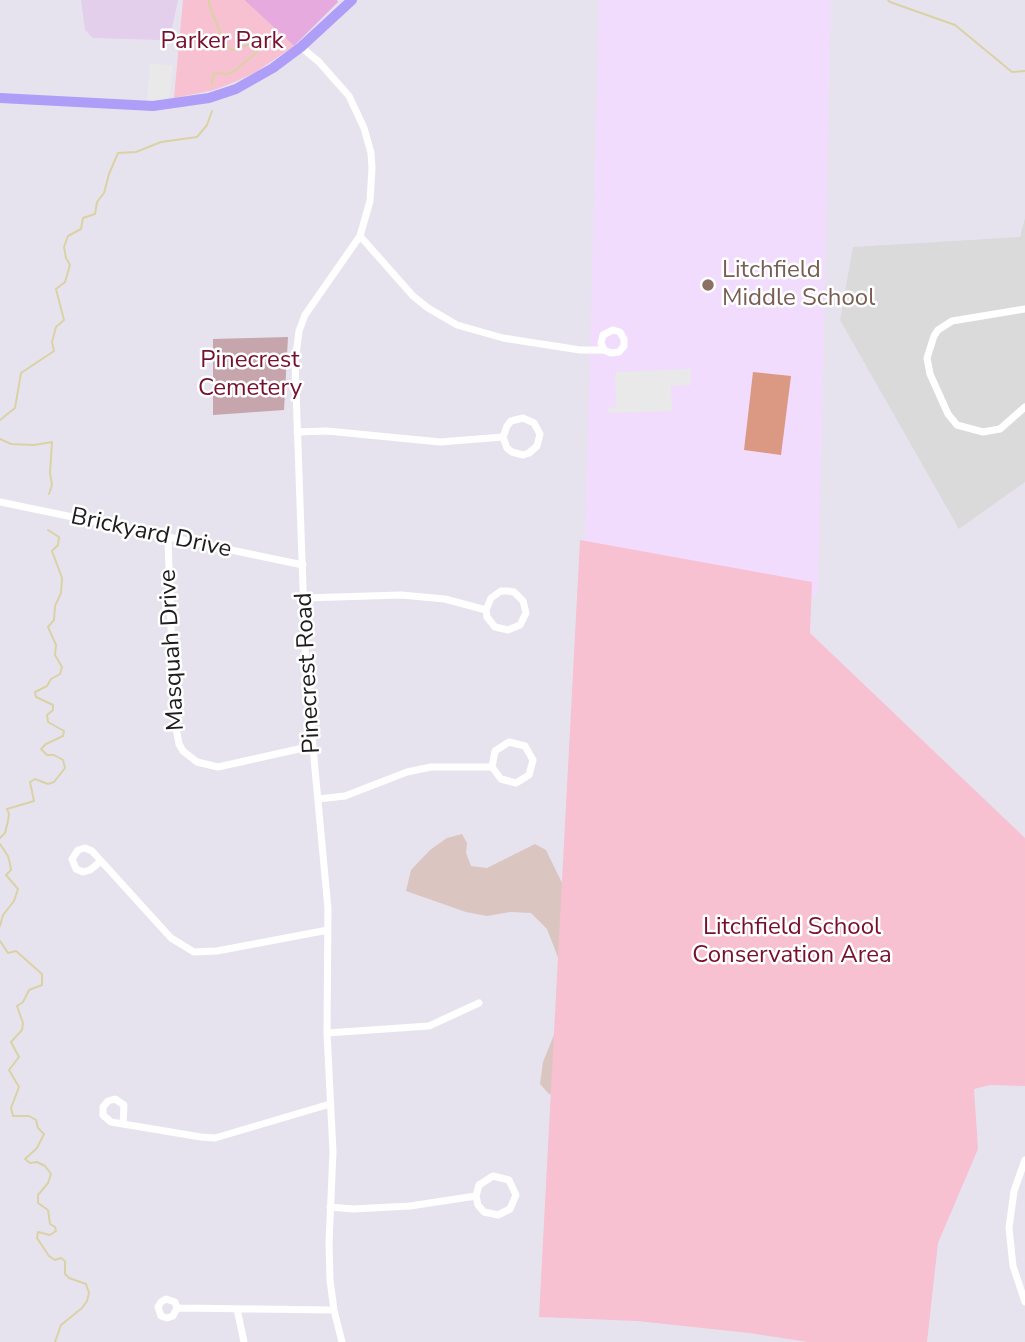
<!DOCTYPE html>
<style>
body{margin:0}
canvas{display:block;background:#e6e3ee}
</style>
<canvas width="1025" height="1342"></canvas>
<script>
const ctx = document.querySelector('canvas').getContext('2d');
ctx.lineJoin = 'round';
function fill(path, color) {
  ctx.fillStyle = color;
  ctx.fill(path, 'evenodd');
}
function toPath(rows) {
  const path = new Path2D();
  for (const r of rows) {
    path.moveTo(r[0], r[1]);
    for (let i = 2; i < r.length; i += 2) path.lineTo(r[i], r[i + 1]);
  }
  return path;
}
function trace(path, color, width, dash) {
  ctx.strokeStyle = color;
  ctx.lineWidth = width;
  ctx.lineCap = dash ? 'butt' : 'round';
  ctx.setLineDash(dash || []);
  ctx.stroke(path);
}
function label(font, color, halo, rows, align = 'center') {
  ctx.font = font + ' "Nunito Sans",sans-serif';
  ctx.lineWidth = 5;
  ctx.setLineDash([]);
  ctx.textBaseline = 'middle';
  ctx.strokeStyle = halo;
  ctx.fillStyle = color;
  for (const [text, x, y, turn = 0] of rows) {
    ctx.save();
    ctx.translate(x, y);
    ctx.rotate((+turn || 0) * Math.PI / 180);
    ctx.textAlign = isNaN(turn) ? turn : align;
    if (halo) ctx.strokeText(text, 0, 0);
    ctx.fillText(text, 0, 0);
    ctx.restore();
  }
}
const residential = toPath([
 [1025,218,1025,482,959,529,840,320,853,247,1020,237]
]);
const education = toPath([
 [599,0,831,0,818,596,585,546]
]);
const farmland = toPath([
 [81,0,178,0,172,28,167,37,160,40,93,38,85,30]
]);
const grass = toPath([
 [244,0,337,0,338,2,294,46]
]);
const wetland = toPath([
 [462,834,467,843,466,853,471,866,487,868,535,844,546,850,563,885,578,1096,549,1094,540,1084,543,1062,562,1015,559,960,547,929,531,913,510,912,487,916,466,912,406,891,411,870,430,850,447,838]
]);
const cemetery = toPath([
 [288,337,284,410,213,415,213,339]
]);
const park = toPath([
 [183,0,244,0,294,46,256,72,237,81,214,90,174,98],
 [580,540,812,582,810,633,1025,838,1025,1086,990,1085,974,1089,978,1149,938,1243,927,1342,808,1342,749,1333,637,1321,539,1317]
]);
const pitch = toPath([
 [753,372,791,376,781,455,744,450]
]);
const parking = toPath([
 [150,63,173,66,169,102,147,100],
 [691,369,691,385,671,386,672,411,608,413,608,408,616,407,615,372]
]);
const stream = toPath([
 [209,0,209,5,225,44,232,50,252,44,257,48,257,52,233,72,227,74,216,73,213,75,212,85],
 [888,0,890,2,955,25,1012,72,1025,71],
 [0,420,15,408,21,373,54,351,52,342,56,327,64,320,56,289,65,282,70,265,66,258,64,247,68,236,81,229,83,218,95,214,97,202,104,193,109,174,118,153,136,152,161,142,197,137,207,125,212,111],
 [0,439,11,444,34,445,52,442,50,473,52,485,49,494],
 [0,838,5,833,8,821,9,814,7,809,34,801,30,782,35,779,48,784,54,782,65,768,63,760,54,755,47,755,41,749,46,744,63,736,64,731,48,722,47,715,53,710,53,705,36,697,35,692,47,686,51,679,60,674,62,667,55,655,56,645,48,627,54,620,55,606,61,593,62,578,52,551,58,545,59,537,48,530],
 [0,844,8,856,10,864,11,870,6,875,18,889,14,901,3,915,0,926],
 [0,941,8,953,16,951,42,974,42,985,29,990,23,1002,17,1006,23,1023,22,1030,11,1042,19,1057,9,1070,19,1087,11,1108,13,1116,29,1116,36,1120,38,1128,44,1134,37,1148,25,1159,30,1163,37,1162,45,1166,51,1174,48,1183,38,1195,38,1203,48,1210,50,1224,55,1227,56,1231,50,1235,38,1232,37,1238,49,1256,55,1260,61,1258,65,1261,65,1274,69,1278,86,1284,89,1293,87,1301,82,1308,61,1325,55,1342]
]);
const minor = toPath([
 [301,47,319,62,349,96,364,128,371,153,372,168,370,201,360,236,305,315,299,331,295,362,306,672,328,909,327,1033,333,1152,329,1243,330,1280,334,1310,342,1342],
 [360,236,413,296,428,308,457,325,503,338,580,350,604,350,611,353,619,352,624,346,624,339,620,332,613,330,603,335,601,343,604,350],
 [1025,309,952,321,938,330,934,336,927,358,930,374,948,414,957,425,983,432,1000,429,1025,407],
 [297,432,327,431,440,442,503,437,507,448,512,452,523,455,529,453,537,446,540,434,534,423,523,418,511,421,507,426,503,437],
 [0,502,303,565],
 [168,538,174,717,179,744,183,751,197,762,218,767,312,746],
 [304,598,401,595,445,599,486,610,487,617,495,627,508,630,520,625,526,613,523,601,514,592,508,591,501,591,491,598,486,610],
 [318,799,345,796,407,772,431,767,492,767,501,779,516,783,529,775,533,760,525,746,509,742,495,751,492,767],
 [101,861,90,870,83,872,76,869,72,859,78,850,85,848,92,851,171,938,194,952,217,951,328,930],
 [327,1033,429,1026,479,1003],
 [123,1124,124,1105,115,1099,108,1101,103,1107,103,1115,111,1122,201,1137,215,1138,330,1104],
 [1025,1160,1014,1191,1009,1228,1013,1266,1025,1302],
 [330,1207,353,1209,410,1206,476,1196,478,1205,484,1212,498,1215,510,1209,516,1195,509,1180,493,1176,479,1185,476,1196],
 [177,1308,175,1302,166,1299,161,1302,158,1307,161,1316,167,1318,173,1316,177,1308,334,1310],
 [237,1309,244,1342]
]);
const major = toPath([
 [0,98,153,106,209,98,236,89,273,68,301,47,352,0]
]);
const markers = [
 [708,285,7,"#8d6e63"]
];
const parkNames = [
 ["Parker Park",222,42],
 ["Pinecrest",250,361],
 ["Cemetery",250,389],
 ["Litchfield School",792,928],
 ["Conservation Area",792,956]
];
const educationNames = [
 ["Litchfield",722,271],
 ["Middle School",722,299]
];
const streetNames = [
 ["Brickyard Drive",151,534,12],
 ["Masquah Drive",173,650,-93],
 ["Pinecrest Road",309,673,-93]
];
fill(residential, '#dadadb');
fill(education, '#f1dcfe');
fill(farmland, '#e3cfec');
fill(grass, '#e7aadf');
fill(wetland, '#dbc5c0');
fill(cemetery, '#c6a5ac');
fill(park, '#f7c1d1');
fill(pitch, '#db9883');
fill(parking, '#e9e9e9');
trace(stream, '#dad2a5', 2);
trace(minor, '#fff', 7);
trace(major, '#af9ef8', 10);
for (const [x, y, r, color] of markers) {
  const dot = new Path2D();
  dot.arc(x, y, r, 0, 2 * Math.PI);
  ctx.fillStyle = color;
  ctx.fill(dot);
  trace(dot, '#fff', 2.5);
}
label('24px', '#770f2e', '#fff', parkNames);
label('24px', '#785e54', '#fff', educationNames, 'left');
label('24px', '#1d1d1d', '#fff', streetNames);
</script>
